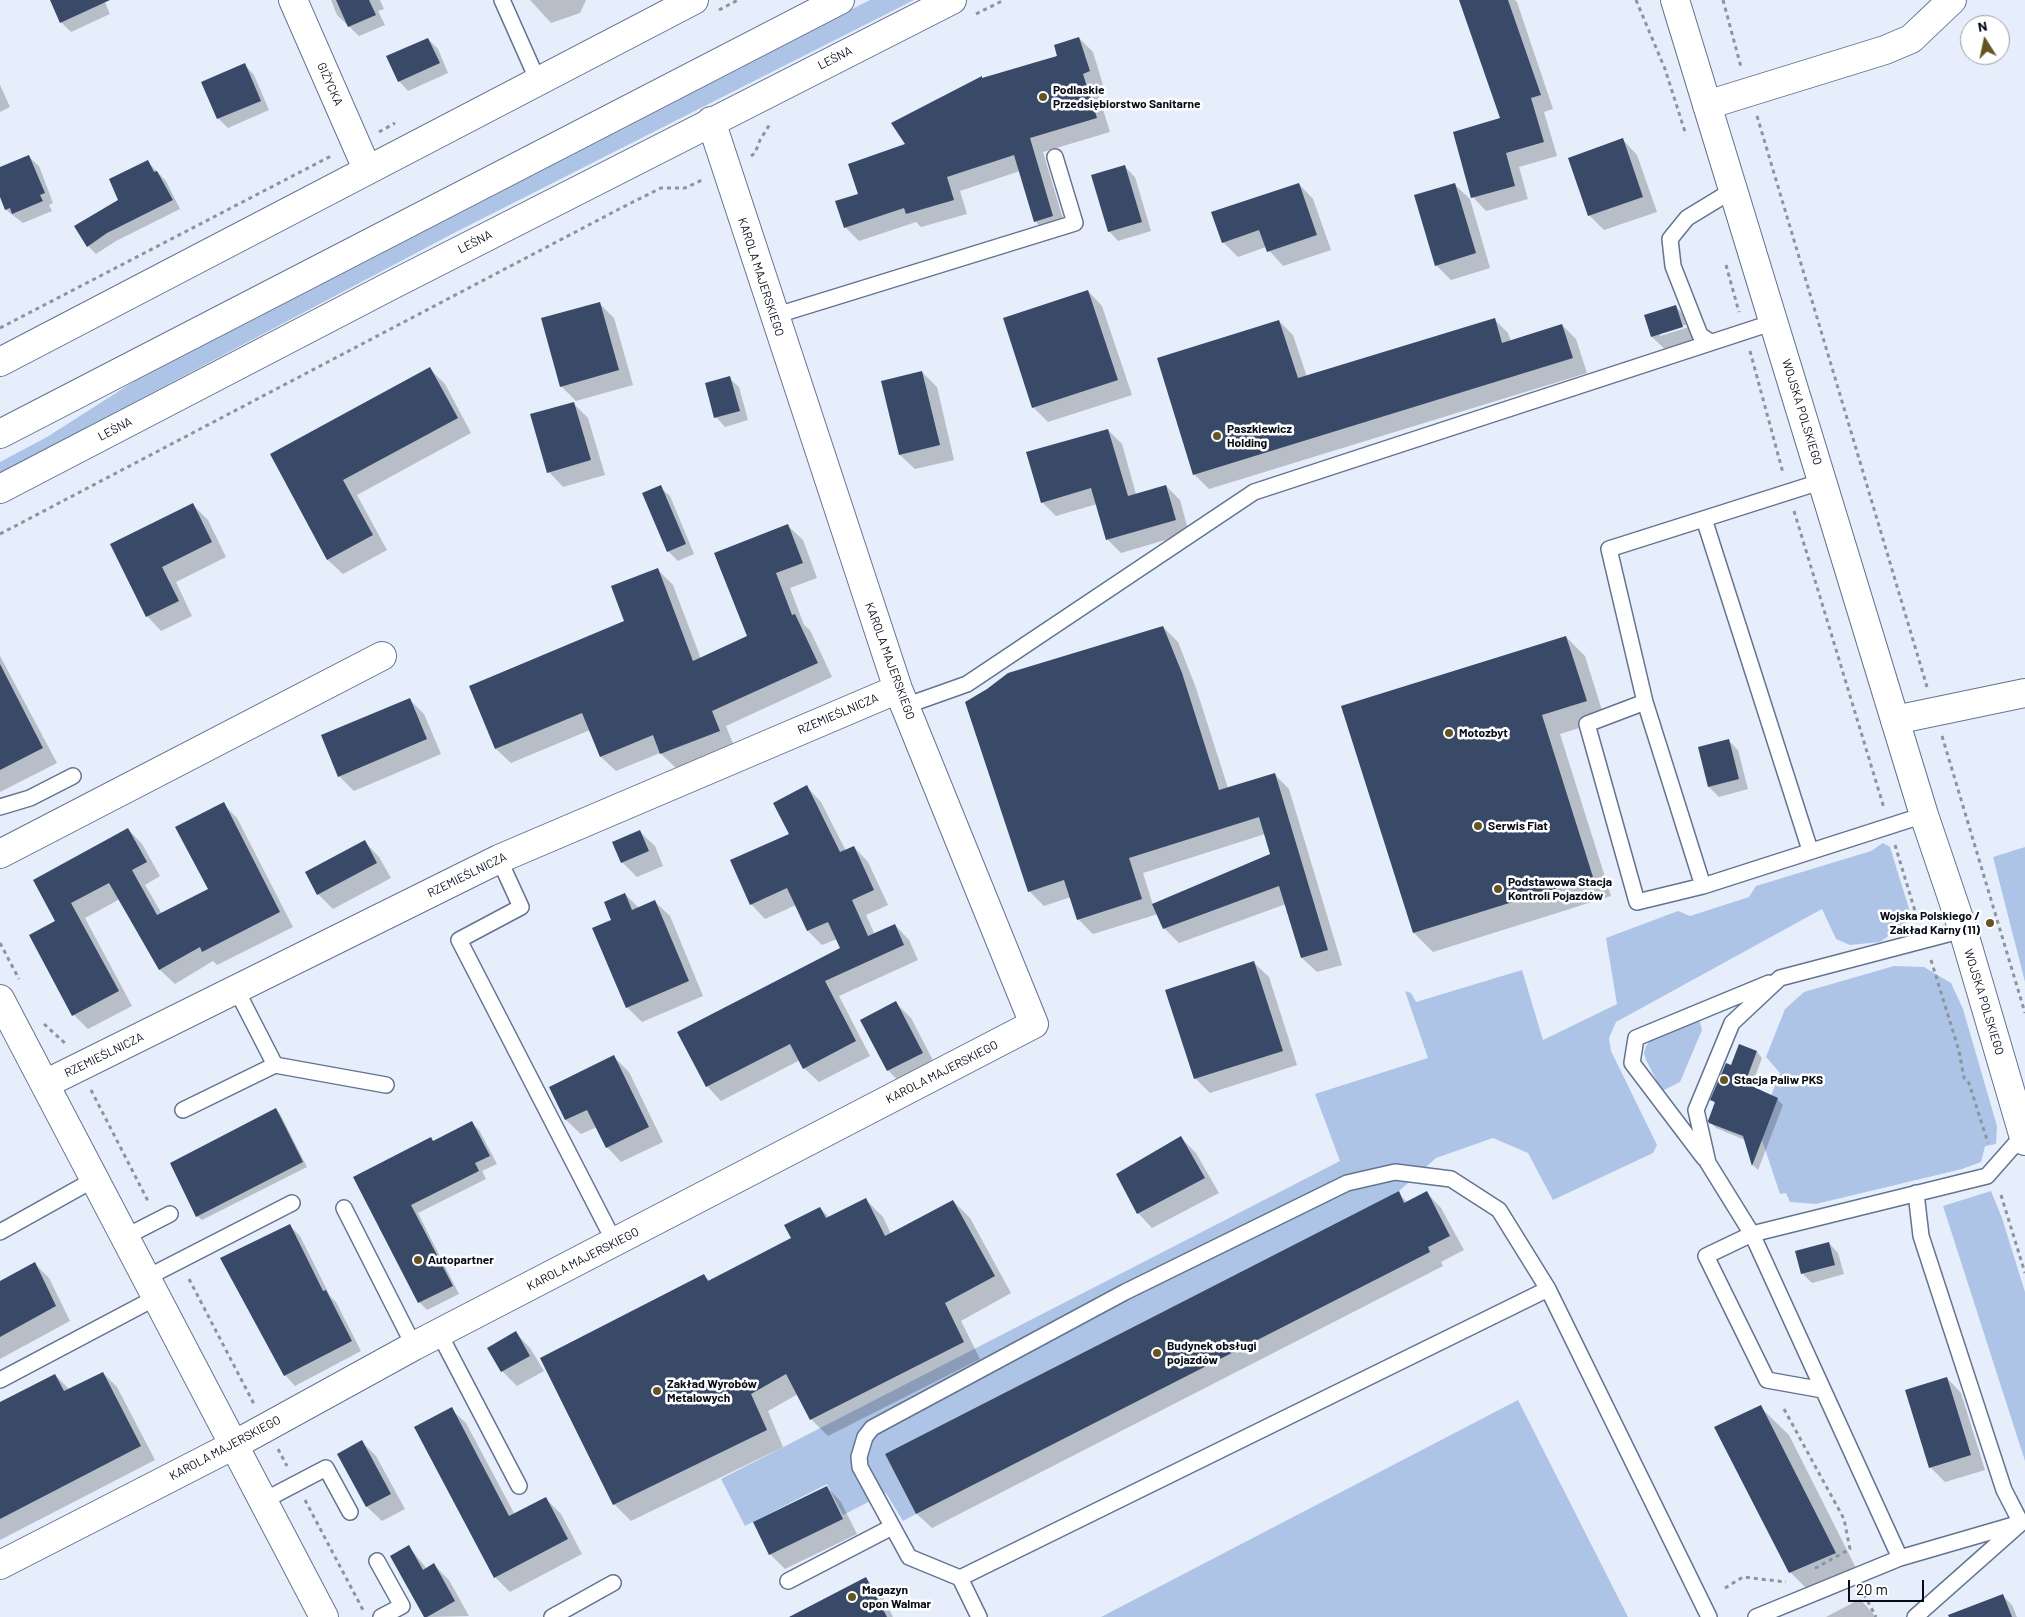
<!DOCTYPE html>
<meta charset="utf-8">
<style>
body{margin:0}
#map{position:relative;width:2025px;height:1617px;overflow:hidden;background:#e6eefb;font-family:Barlow,sans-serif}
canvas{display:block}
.north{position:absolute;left:1960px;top:15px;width:50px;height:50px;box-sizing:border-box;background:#fff;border:1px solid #9c9ea2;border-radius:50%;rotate:350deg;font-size:14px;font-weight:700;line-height:20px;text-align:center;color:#070d17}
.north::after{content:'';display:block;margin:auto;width:18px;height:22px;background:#655422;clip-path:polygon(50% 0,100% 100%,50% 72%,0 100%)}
.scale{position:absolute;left:1848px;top:1580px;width:76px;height:22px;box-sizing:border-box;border:2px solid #070d17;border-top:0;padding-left:6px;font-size:15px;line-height:18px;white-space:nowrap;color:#070d17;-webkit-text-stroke:4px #fff;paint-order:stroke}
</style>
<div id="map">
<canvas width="2025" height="1617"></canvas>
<div class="north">N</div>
<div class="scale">20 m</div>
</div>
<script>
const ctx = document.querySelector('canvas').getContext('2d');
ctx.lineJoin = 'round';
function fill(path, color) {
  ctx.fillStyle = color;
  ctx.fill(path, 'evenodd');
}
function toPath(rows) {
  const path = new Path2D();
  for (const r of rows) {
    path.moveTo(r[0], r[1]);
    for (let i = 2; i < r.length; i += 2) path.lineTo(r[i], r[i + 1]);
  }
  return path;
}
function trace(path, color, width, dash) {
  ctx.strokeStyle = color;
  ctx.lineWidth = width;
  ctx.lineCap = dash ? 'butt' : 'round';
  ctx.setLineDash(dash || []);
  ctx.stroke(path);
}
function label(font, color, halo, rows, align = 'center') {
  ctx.font = font + ' Barlow,sans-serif';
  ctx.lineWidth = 5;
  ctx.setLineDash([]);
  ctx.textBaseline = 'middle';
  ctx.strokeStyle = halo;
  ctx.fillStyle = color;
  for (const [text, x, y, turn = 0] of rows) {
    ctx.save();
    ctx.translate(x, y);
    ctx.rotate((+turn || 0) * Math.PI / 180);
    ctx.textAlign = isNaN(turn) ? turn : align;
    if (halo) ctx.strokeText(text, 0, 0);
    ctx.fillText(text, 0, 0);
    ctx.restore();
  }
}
const green = toPath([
 [870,0,914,0,454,233,0,473,0,462,47,437,166,361,688,91],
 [1883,843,1890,847,1911,915,1903,926,1880,942,1850,945,1836,939,1822,909,1616,1022,1609,1038,1611,1051,1657,1145,1653,1153,1553,1200,1528,1153,1493,1138,1436,1158,1399,1191,885,1454,916,1514,903,1521,886,1493,843,1515,827,1484,745,1526,721,1479,1340,1161,1315,1094,1428,1058,1405,991,1411,993,1416,1002,1522,970,1543,1040,1617,1004,1606,938,1678,911,1690,916,1749,897,1756,886,1871,851],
 [2025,847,2025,982,1993,857],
 [1894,966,1924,967,1951,983,1963,1009,1997,1126,1996,1144,1985,1146,1981,1162,1962,1169,1816,1204,1790,1202,1786,1193,1780,1194,1760,1134,1757,1132,1780,1073,1766,1057,1785,1009,1804,992],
 [1694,1021,1700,1022,1702,1030,1680,1082,1662,1091,1646,1060,1644,1053,1646,1046,1651,1040],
 [1991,1191,2002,1218,2025,1292,2025,1461,1943,1206],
 [1518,1400,1628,1617,1101,1617]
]);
const shadow = toPath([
 [51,0,104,0,110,14,71,32,61,22],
 [331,0,380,0,384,9,378,11,385,25,359,36,337,15],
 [530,0,586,0,580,13,551,23],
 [1461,0,1515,0,1517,2,1553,109,1544,112,1557,156,1519,167,1528,199,1486,211,1473,197,1501,119],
 [1079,38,1093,52,1103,85,1096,87,1110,132,1043,152,1066,229,1049,235,1035,221,1020,171,960,191,967,214,921,227,916,222,859,241,845,227,860,195,907,144,983,79,1058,56],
 [428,39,438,49,448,73,408,91,399,81],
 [245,65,254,75,269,110,228,128,218,118],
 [0,85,10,107,0,112],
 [1623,140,1637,155,1657,212,1604,230,1589,215],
 [29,157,39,166,53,203,49,205,52,211,23,223,6,210,0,194,0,168],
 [147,161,166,181,180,209,116,241,96,254,88,246],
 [1125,167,1135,177,1151,231,1118,241,1109,231],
 [1299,184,1313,199,1331,250,1283,266,1266,247,1238,257,1223,242],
 [1455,185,1470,199,1490,268,1451,280,1436,265],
 [1088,291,1102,306,1132,395,1048,422,1034,408,1004,318],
 [600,304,614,318,633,385,576,401,561,386],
 [1676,307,1690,321,1697,342,1667,351,1652,337,1646,316],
 [1688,324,1689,327,1660,336,1660,333],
 [1494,319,1508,333,1511,341,1562,325,1576,339,1587,373,1209,489,1195,475,1159,359,1279,321,1293,335,1307,377],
 [430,369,445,384,471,433,357,495,387,550,343,574,328,560,271,455],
 [922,372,937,387,954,460,915,469,900,455],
 [729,378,739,387,748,420,725,427,716,417],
 [573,403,588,418,605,475,563,487,549,472],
 [1108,430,1122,444,1136,494,1166,486,1180,500,1189,533,1121,553,1107,539,1097,504,1056,516,1042,502],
 [660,487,670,496,694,554,678,561,668,551],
 [193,505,208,520,226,557,176,582,192,616,161,631,147,616,111,545],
 [788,526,803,540,817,578,790,588,804,625,810,630,832,677,726,726,734,746,676,768,660,753,616,771,601,757,590,730,511,763,496,749,471,687,625,622,658,570,673,585,701,659,748,637],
 [1163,627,1178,642,1196,688,1228,788,1274,774,1289,789,1342,965,1317,972,1302,958,1286,904,1179,943,1164,928,1158,914,1093,934,1078,919,1071,897,1044,906,1029,891],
 [1265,834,1271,855,1153,905,1143,873],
 [1566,637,1585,656,1605,720,1560,734,1611,896,1433,952,1414,933],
 [0,656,57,763,0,792],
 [409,699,424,714,441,754,354,791,339,776],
 [1729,741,1738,750,1748,789,1719,797,1709,787,1700,748],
 [807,787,821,802,846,851,854,847,868,862,888,905,866,915,875,935,895,925,909,940,918,960,839,996,870,1056,819,1082,804,1068,800,1060,721,1101,707,1086,841,949,837,939,822,945,808,931,796,905,765,919,751,904,790,834],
 [223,804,237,818,293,927,217,965,213,961,175,984,160,970,120,899,85,918,132,1006,88,1029,74,1015,31,935,57,921,35,880,128,829,142,844,160,876,145,885,162,914,209,890],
 [640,832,655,846,663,866,637,877,622,862],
 [365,842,379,857,391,878,333,909,318,894,307,873],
 [625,894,639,908,655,902,670,916,703,996,642,1022,627,1007,613,920],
 [1254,963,1269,977,1297,1065,1210,1093,1195,1078],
 [896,1003,911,1018,937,1068,902,1085,888,1070],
 [1740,1046,1757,1052,1762,1058,1751,1087,1777,1099,1783,1105,1758,1170,1753,1165,1745,1140,1716,1128,1710,1122,1716,1104,1712,1100,1732,1067],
 [614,1057,629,1072,663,1142,621,1162,607,1147,597,1127,581,1134,566,1120,551,1087],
 [276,1110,280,1114,307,1167,202,1220,197,1216],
 [472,1123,479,1130,497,1164,482,1171,486,1179,418,1213,459,1294,427,1310,419,1302,354,1177,431,1139,434,1142],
 [1181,1138,1196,1153,1219,1193,1152,1228,1138,1213],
 [1398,1193,1408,1203,1427,1193,1441,1208,1464,1250,1441,1262,1443,1266,932,1528,917,1514,887,1455],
 [866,1200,883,1217,891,1234,953,1201,970,1218,1011,1293,961,1321,980,1359,828,1436,811,1419,798,1394,768,1411,783,1447,631,1521,614,1504,704,1276,710,1281,793,1239,820,1208,830,1218],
 [290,1226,300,1236,330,1296,336,1302,361,1351,295,1386,285,1375,222,1259],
 [1829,1243,1838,1253,1844,1274,1812,1283,1802,1273],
 [35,1264,49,1278,70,1321,0,1359,0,1282],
 [516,1333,530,1348,544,1371,517,1386,502,1371],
 [103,1373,117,1387,155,1460,0,1540,0,1404,55,1375,70,1390],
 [1947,1378,1961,1393,1985,1470,1945,1482,1930,1467],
 [1760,1407,1789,1435,1863,1582,1819,1601,1790,1572],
 [451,1409,466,1423,515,1515,546,1499,561,1514,582,1554,510,1592,495,1577],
 [362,1442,376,1456,405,1509,382,1521,367,1507,338,1454],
 [827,1487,841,1502,857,1534,785,1569,770,1554],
 [409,1547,427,1569,434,1565,449,1580,469,1616,426,1617],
 [866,1579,881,1593,893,1617,791,1617],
 [2003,1596,2012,1605,2017,1617,1960,1617],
 [1860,1599,1876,1617,1826,1617]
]);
const building = toPath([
 [50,0,110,0,60,23],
 [336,0,369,0,376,15,348,27],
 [1459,0,1508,0,1541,95,1531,98,1544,142,1506,153,1515,186,1471,198,1453,132,1500,118],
 [1079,37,1090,71,1083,74,1097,118,1030,138,1053,216,1034,222,1014,155,947,177,954,200,906,214,904,208,844,228,835,201,858,194,848,164,905,144,891,123,982,76,982,78,1057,56,1054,45],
 [428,38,440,63,398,82,386,56],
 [245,63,261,101,217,119,201,82],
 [1623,138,1643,197,1588,216,1568,158],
 [29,155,45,193,40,195,43,201,12,214,10,208,5,210,0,197,0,167],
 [148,160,154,172,157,171,173,200,107,233,87,247,74,226,118,200,109,179],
 [1125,165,1142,222,1108,232,1091,175],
 [1299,183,1317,235,1267,252,1259,230,1222,243,1211,212],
 [1455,183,1476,253,1435,266,1414,195],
 [1088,290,1118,380,1032,408,1003,318],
 [600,302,619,370,560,387,541,318],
 [1676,305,1683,327,1651,337,1644,315],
 [1495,318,1502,343,1562,324,1573,358,1193,475,1157,358,1279,320,1298,378],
 [430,367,458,418,343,480,373,535,327,560,270,454],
 [922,371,940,445,899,455,881,381],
 [730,376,740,411,714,418,705,383],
 [574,402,591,460,547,473,530,414],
 [1108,429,1128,496,1166,485,1176,520,1106,540,1091,488,1041,503,1026,452],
 [661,485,686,544,667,552,642,493],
 [193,503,212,542,162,567,179,601,146,617,110,544],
 [788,524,803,563,776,573,792,615,795,614,818,663,712,711,720,731,660,754,653,735,600,757,582,713,495,749,469,686,624,621,611,586,658,568,693,661,747,636,714,553],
 [1163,626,1182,673,1219,790,1275,773,1328,950,1301,958,1279,886,1163,929,1152,904,1270,854,1259,817,1129,858,1142,899,1077,920,1064,880,1028,892,965,702,987,689,1008,673],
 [1566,636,1587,701,1542,715,1593,877,1413,933,1341,706],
 [0,664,43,748,0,770],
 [410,698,427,739,338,777,321,735],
 [1729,739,1739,779,1708,787,1698,747],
 [807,785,840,852,854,846,874,890,852,900,868,936,895,924,904,945,825,981,856,1041,803,1069,790,1044,706,1087,677,1032,840,948,828,922,807,931,787,888,750,905,730,860,789,834,773,803],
 [224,802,280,912,202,952,200,947,159,970,109,883,71,903,119,991,72,1016,29,935,55,921,33,880,128,828,147,862,132,870,157,915,208,889,175,827],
 [640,830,649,851,621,863,612,842],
 [365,840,377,863,317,895,305,872],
 [625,893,632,910,655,900,689,981,626,1008,592,928,611,920,604,902],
 [1254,961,1283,1051,1194,1079,1165,990],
 [896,1001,923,1053,887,1071,860,1020],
 [1739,1044,1757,1051,1745,1083,1778,1098,1752,1166,1743,1136,1709,1123,1708,1121,1715,1102,1710,1100,1726,1063,1731,1065],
 [614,1055,649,1127,606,1148,587,1110,565,1120,549,1087],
 [276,1108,303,1162,196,1217,170,1163],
 [472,1121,490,1156,475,1163,479,1171,411,1205,453,1286,418,1303,353,1177,431,1137,433,1141],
 [1181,1136,1205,1178,1137,1214,1116,1174],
 [1399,1191,1404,1203,1427,1191,1450,1236,1428,1247,1430,1252,916,1514,885,1454],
 [866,1198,885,1236,953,1200,995,1276,945,1303,964,1342,810,1420,786,1374,751,1394,767,1430,613,1505,540,1358,704,1274,708,1281,791,1238,784,1225,820,1207,826,1218],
 [290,1224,323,1291,326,1290,352,1341,284,1376,220,1258],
 [1829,1242,1835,1265,1801,1274,1795,1251],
 [35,1262,56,1306,0,1337,0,1281],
 [516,1331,530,1356,501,1372,487,1348],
 [103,1372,141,1446,0,1519,0,1402,55,1374,64,1391],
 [1947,1377,1971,1455,1929,1468,1905,1390],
 [1761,1405,1836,1553,1789,1573,1714,1427],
 [452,1407,509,1516,546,1497,568,1539,494,1578,414,1427],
 [362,1440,391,1494,366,1507,337,1454],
 [827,1486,843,1519,769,1555,753,1522],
 [409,1545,423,1570,434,1563,455,1601,427,1617,424,1617,390,1556],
 [866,1577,887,1617,789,1617],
 [2003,1594,2012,1617,1949,1617,1948,1615]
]);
const path = toPath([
 [1636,0,1665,69,1686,135],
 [1723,0,1741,67],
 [719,10,738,0],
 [976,14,1004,0],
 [1757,116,1927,687],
 [379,132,395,123],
 [751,156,755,153,760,140,770,124],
 [1726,265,1739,312],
 [0,328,333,155],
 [1750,351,1783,473],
 [1794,511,1884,808],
 [0,534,623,207,661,188,685,188,702,180],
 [1942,736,2025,1013],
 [1895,845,1918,921],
 [0,943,19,979],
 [1931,960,1959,1051,1964,1078,1969,1083,1988,1143],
 [44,1024,67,1045],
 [91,1090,149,1203],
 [2001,1195,2025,1273],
 [189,1279,254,1404],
 [1784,1409,1844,1519,1850,1549,1812,1570],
 [278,1449,287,1466],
 [305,1500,363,1610],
 [1725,1588,1743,1577,1786,1582],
 [1864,1594,1876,1617]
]);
const lane = toPath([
 [502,0,538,81],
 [774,316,1075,223,1055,157],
 [1709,341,1700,335,1673,266,1670,239,1687,218,1733,190],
 [1823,481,1609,549,1645,702,1587,724,1637,902,1703,886,1924,815],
 [1704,519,1810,850],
 [1645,702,1703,886],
 [905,706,967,684,1254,492,1774,322],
 [0,807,30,798,73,776],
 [499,859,521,907,459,940,615,1243],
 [275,1065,386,1085],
 [183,1110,275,1065,236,989],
 [1704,1158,1632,1063,1636,1038,1769,983],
 [344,1208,414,1346],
 [0,1232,95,1179],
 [125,1237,170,1214],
 [146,1278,292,1203],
 [439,1333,519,1486],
 [0,1380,157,1297],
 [1823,1390,1767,1380,1706,1256,1752,1234,1708,1163,1696,1110,1732,1023,1780,978,1963,930],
 [263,1501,326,1468,350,1512],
 [1900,1558,1752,1234,1987,1176,2025,1133],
 [377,1561,402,1606,381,1617],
 [960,1578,909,1557,860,1467,859,1457,865,1437,872,1428,1125,1292,1347,1183,1395,1172,1451,1179,1499,1210,1548,1289],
 [788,1581,892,1527],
 [552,1617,613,1583],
 [979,1617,960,1578,1548,1289,1709,1617],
 [1756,1617,1900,1558,2017,1524],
 [1915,1617,2021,1523,2004,1490,1921,1236,1916,1193]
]);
const street = toPath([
 [293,0,367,169],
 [1707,105,1885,50,1911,39,1952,0],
 [0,362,694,0],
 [1895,720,2025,693],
 [0,854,382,656],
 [0,999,324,1617],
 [45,1084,499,859,898,689],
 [0,1565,234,1445,414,1346,1034,1024,898,689,711,121]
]);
const secondary = toPath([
 [1675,0,1924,815,1963,930,2025,1141],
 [0,434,840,0],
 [0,489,390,286,952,0]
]);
const markers = [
 [1043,97,5,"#655422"],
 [1217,436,5,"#655422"],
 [1449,733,5,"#655422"],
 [1478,826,5,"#655422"],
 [1498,889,5,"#655422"],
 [1990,923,5,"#655422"],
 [1724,1080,5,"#655422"],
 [418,1260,5,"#655422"],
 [1157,1353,5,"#655422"],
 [657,1391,5,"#655422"],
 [852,1597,5,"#655422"]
];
const streetNames = [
 ["LEŚNA",835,58,-27],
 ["GIŻYCKA",330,84,66],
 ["LEŚNA",475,242,-27],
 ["KAROLA MAJERSKIEGO",761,277,72],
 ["WOJSKA POLSKIEGO",1802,412,73],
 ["LEŚNA",115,429,-28],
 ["KAROLA MAJERSKIEGO",890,661,70],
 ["RZEMIEŚLNICZA",838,714,-23],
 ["RZEMIEŚLNICZA",467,875,-26],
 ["WOJSKA POLSKIEGO",1984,1002,73],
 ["RZEMIEŚLNICZA",104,1055,-26],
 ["KAROLA MAJERSKIEGO",942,1072,-27],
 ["KAROLA MAJERSKIEGO",583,1259,-27],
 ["KAROLA MAJERSKIEGO",225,1448,-28]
];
const poiNames = [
 ["Podlaskie",1053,90],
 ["Przedsiębiorstwo Sanitarne",1053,104],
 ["Paszkiewicz",1227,429],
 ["Holding",1227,443],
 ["Motozbyt",1459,733],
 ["Serwis Fiat",1488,826],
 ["Podstawowa Stacja",1508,882],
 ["Kontroli Pojazdów",1508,896],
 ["Wojska Polskiego /",1980,916,"right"],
 ["Zakład Karny (11)",1980,930,"right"],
 ["Stacja Paliw PKS",1734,1080],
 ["Autopartner",428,1260],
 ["Budynek obsługi",1167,1346],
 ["pojazdów",1167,1360],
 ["Zakład Wyrobów",667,1384],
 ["Metalowych",667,1398],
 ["Magazyn",862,1590],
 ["opon Walmar",862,1604]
];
fill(green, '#aec4e7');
fill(shadow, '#0003');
fill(building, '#384a68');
trace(lane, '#637490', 18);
trace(street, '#637490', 30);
trace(secondary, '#637490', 30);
trace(path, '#8c949f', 3, [4, 4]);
trace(lane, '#fff', 15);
trace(street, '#fff', 28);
trace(secondary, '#fff', 28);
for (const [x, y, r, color] of markers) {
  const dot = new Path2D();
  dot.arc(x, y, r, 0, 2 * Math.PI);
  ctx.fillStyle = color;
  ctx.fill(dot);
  trace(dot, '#fff', 2);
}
label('12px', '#070d17', '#fff', streetNames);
label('bold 12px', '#070d17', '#fff', poiNames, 'left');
</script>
